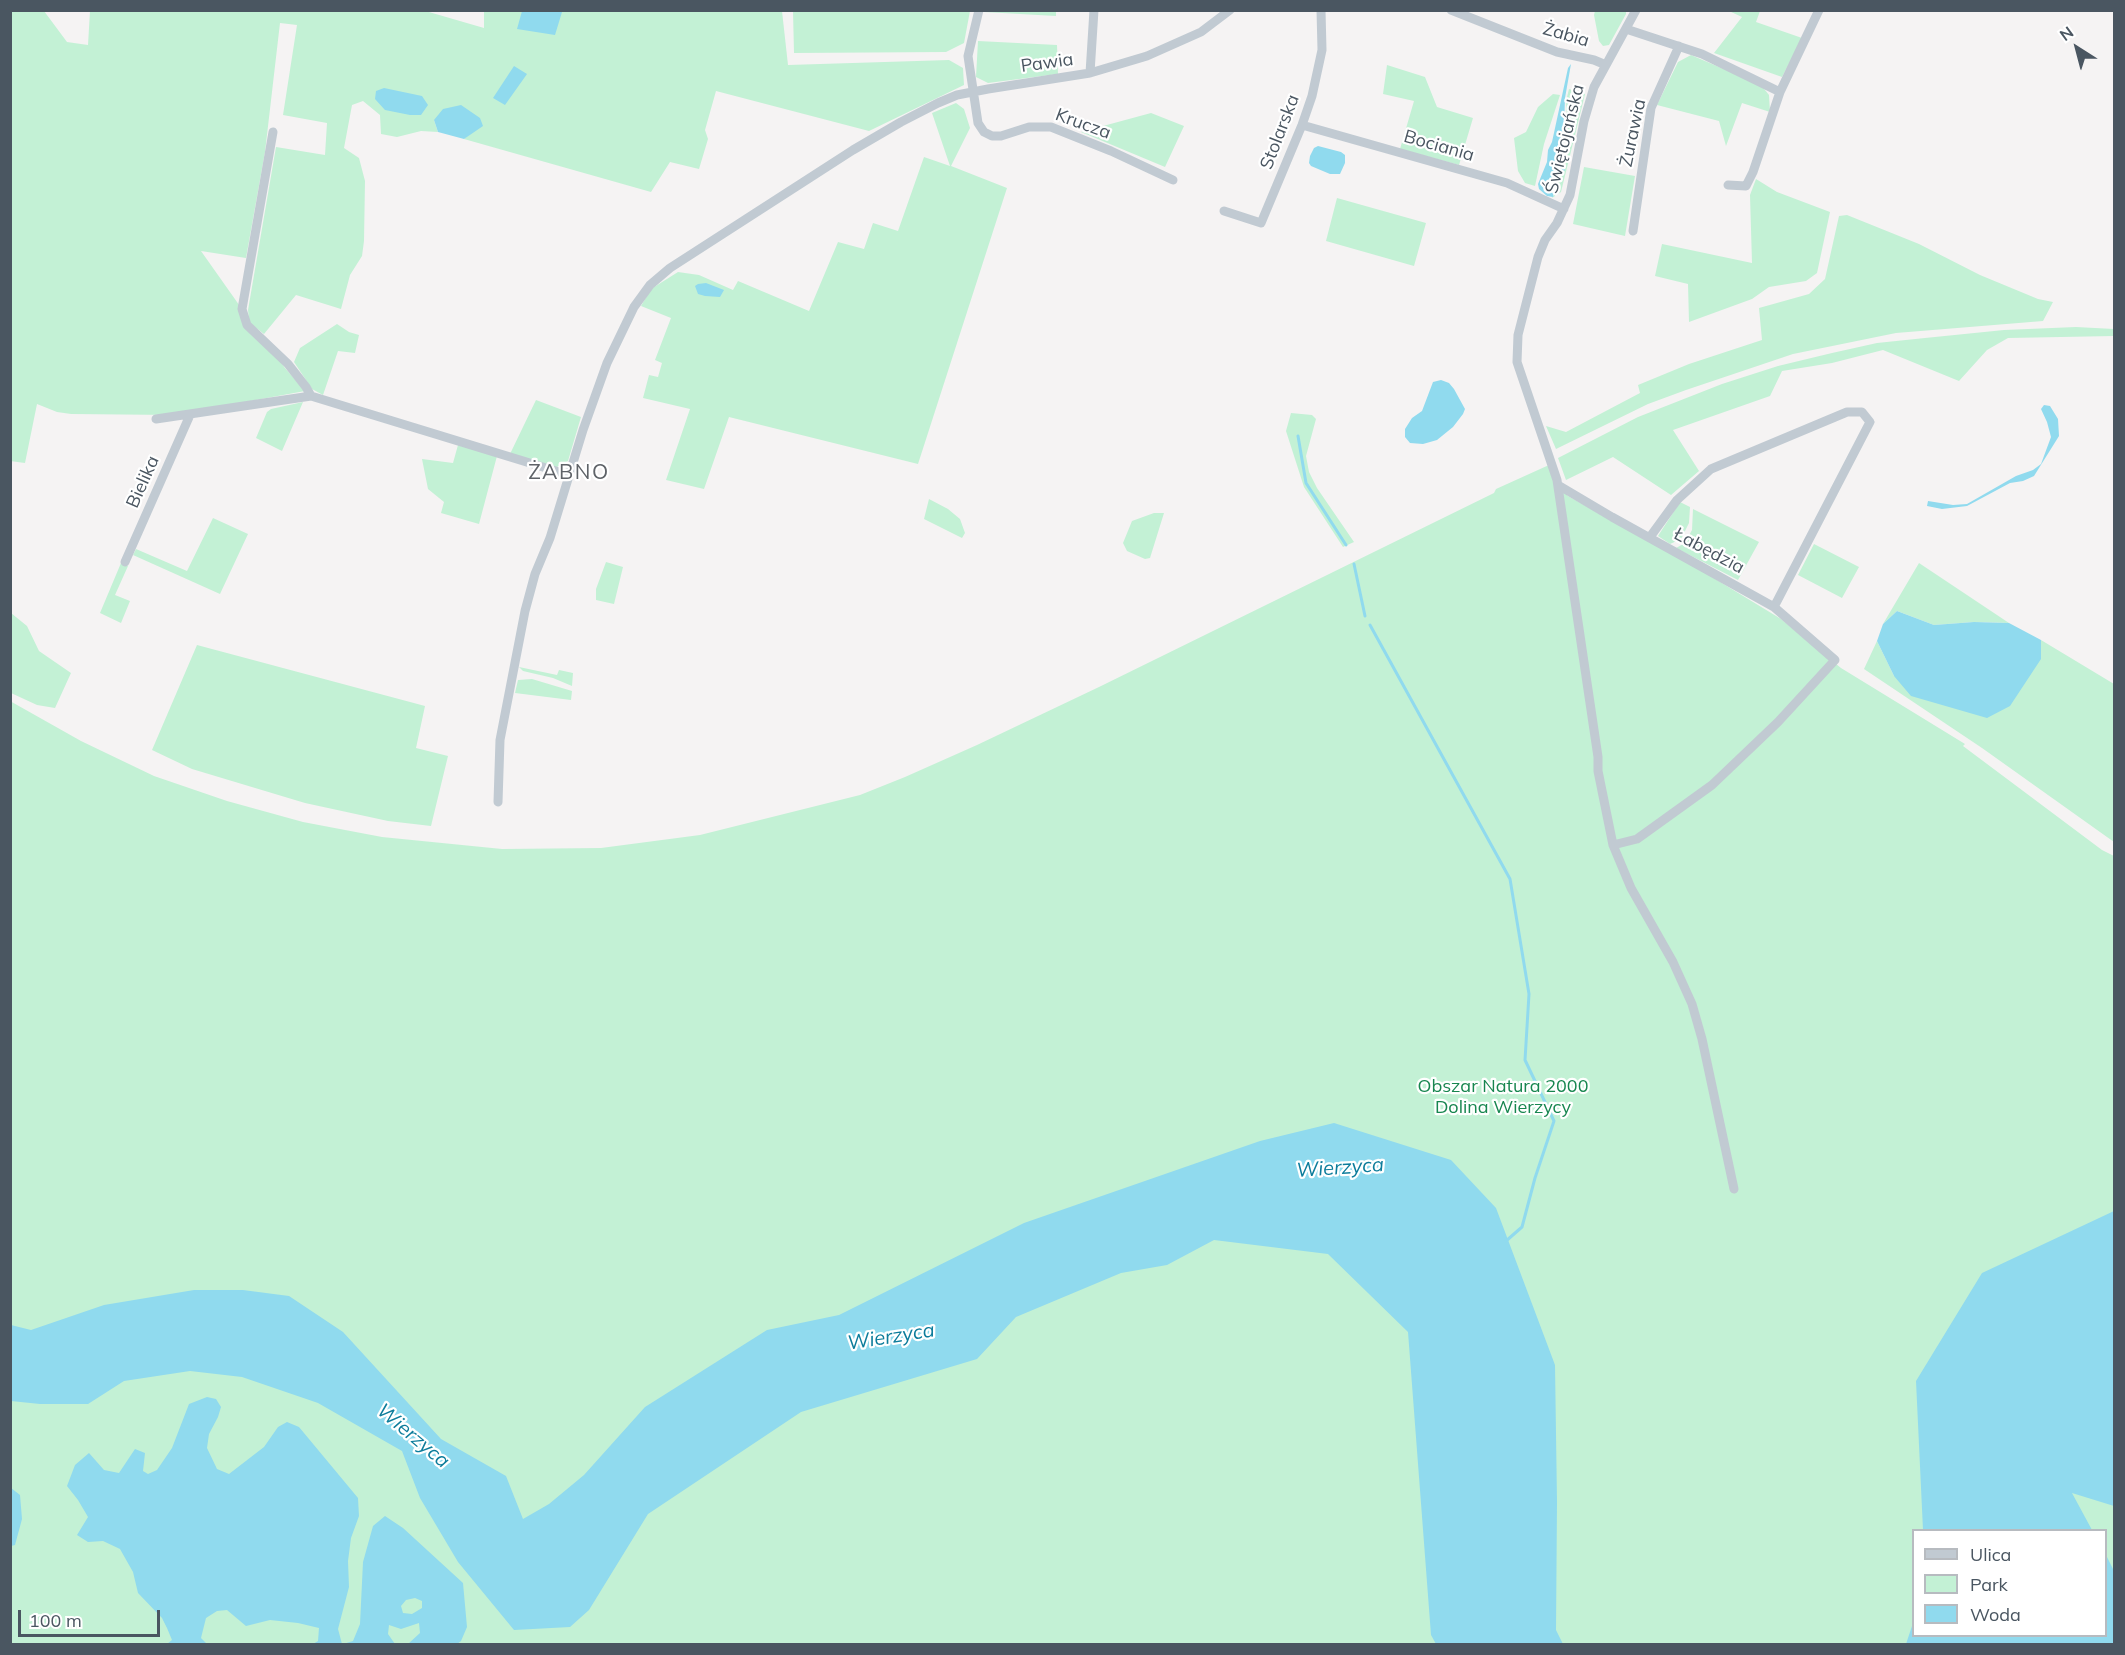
<!DOCTYPE html>
<meta charset="utf-8">
<style>
body{margin:0}
#map{position:relative;width:2125px;height:1655px;overflow:hidden;background:#f5f3f3;font-family:Mulish,sans-serif}
canvas{display:block}
.frame{position:absolute;inset:0;border:12px solid #4a5661;pointer-events:none}
.legend{position:absolute;left:1912px;top:1529px;width:195px;height:108px;box-sizing:border-box;background:#fff;border:2px solid #b7bbc0;margin:0;padding:8px 10px;list-style:none;font-size:18px;color:#4a5661}
.legend li{display:flex;align-items:center;gap:12px;height:30px}
.legend b{width:30px;border:2px solid #b7bbc0}
.north{position:absolute;left:2047px;top:18px;width:60px;height:60px;-webkit-text-stroke:4px #fff;paint-order:stroke;rotate:324deg;font-size:16px;font-weight:700;line-height:24px;text-align:center;color:#4a5661}
.north::after{content:'';display:block;margin:auto;width:21px;height:27px;background:#4a5661;clip-path:polygon(50% 0,100% 100%,50% 72%,0 100%)}
.scale{position:absolute;left:18px;top:1610px;width:142px;height:27px;box-sizing:border-box;border:3px solid #4a5661;border-top:0;padding-left:8px;font-size:18px;line-height:21px;white-space:nowrap;color:#4a5661;-webkit-text-stroke:4px #fff;paint-order:stroke}
</style>
<div id="map">
<canvas width="2125" height="1655"></canvas>
<div class="frame"></div>
<ul class="legend">
<li><b style="height:8px;background:#c1cad2"></b>Ulica</li>
<li><b style="height:16px;background:#c3f1d5"></b>Park</li>
<li><b style="height:16px;background:#90daee"></b>Woda</li>
</ul>
<div class="north">N</div>
<div class="scale">100 m</div>
</div>
<script>
const ctx = document.querySelector('canvas').getContext('2d');
ctx.lineJoin = 'round';
function fill(path, color) {
  ctx.fillStyle = color;
  ctx.fill(path, 'evenodd');
}
function toPath(rows) {
  const path = new Path2D();
  for (const r of rows) {
    path.moveTo(r[0], r[1]);
    for (let i = 2; i < r.length; i += 2) path.lineTo(r[i], r[i + 1]);
  }
  return path;
}
function trace(path, color, width, dash) {
  ctx.strokeStyle = color;
  ctx.lineWidth = width;
  ctx.lineCap = dash ? 'butt' : 'round';
  ctx.setLineDash(dash || []);
  ctx.stroke(path);
}
function label(font, color, halo, rows, align = 'center') {
  ctx.font = font + ' Mulish,sans-serif';
  ctx.lineWidth = 4.5;
  ctx.setLineDash([]);
  ctx.textBaseline = 'middle';
  ctx.strokeStyle = halo;
  ctx.fillStyle = color;
  for (const [text, x, y, turn = 0] of rows) {
    ctx.save();
    ctx.translate(x, y);
    ctx.rotate((+turn || 0) * Math.PI / 180);
    ctx.textAlign = isNaN(turn) ? turn : align;
    if (halo) ctx.strokeText(text, 0, 0);
    ctx.fillText(text, 0, 0);
    ctx.restore();
  }
}
const green = toPath([
 [422,10,484,28,484,11,782,11,788,65,949,60,963,68,964,85,869,131,716,91,705,130,708,139,699,169,670,162,651,192,464,139,474,130,434,120,438,132,421,131,397,137,381,134,380,115,363,101,352,105,344,148,359,158,365,181,364,241,362,256,350,275,341,309,296,295,264,334,255,327,285,368,305,391,174,415,71,414,57,412,37,404,25,463,10,461,10,11,44,11,67,42,88,45,90,11],
 [280,23,297,25,283,115,327,123,325,155,276,147,248,310,249,319,201,251,246,258,265,152],
 [793,11,793,10,970,11,964,43,946,52,794,53],
 [984,11,1056,11,1056,16,984,12],
 [1595,11,1626,11,1626,14,1609,45,1603,46,1599,41,1594,15],
 [1729,11,1760,11,1756,22,1802,38,1782,77,1714,53,1742,17],
 [978,41,1057,45,1058,74,988,83,976,77],
 [1691,55,1761,85,1769,95,1770,112,1742,103,1726,146,1719,121,1657,105,1678,62],
 [1387,65,1425,77,1437,107,1473,118,1459,165,1400,149,1414,101,1383,94],
 [1569,89,1585,94,1561,192,1552,198,1558,188,1557,180,1564,172,1568,140,1566,101],
 [1553,94,1560,95,1544,144,1535,186,1525,183,1518,171,1514,138,1526,132,1538,107],
 [956,103,964,109,970,128,951,166,1007,188,918,464,729,417,704,489,666,480,690,409,643,398,649,375,658,377,662,363,655,360,671,318,641,306,651,289,678,272,699,275,733,290,738,281,809,311,838,242,864,249,873,223,898,231,924,157,950,166,932,113],
 [1151,113,1184,126,1165,167,1081,132],
 [1584,167,1635,176,1625,236,1573,224],
 [1756,179,1777,192,1830,212,1817,273,1806,281,1769,287,1752,299,1689,322,1688,284,1655,276,1662,244,1752,263,1750,195],
 [1337,198,1426,223,1414,266,1326,241],
 [1847,215,1919,244,1980,275,2038,299,2053,302,2043,321,1896,333,1793,354,1686,390,1648,404,1556,449,1546,426,1566,432,1640,393,1638,385,1689,364,1762,340,1759,308,1809,294,1825,279,1839,216],
 [337,324,349,332,359,335,355,353,338,351,323,395,312,389,294,362,300,348],
 [2076,327,2114,329,2114,336,2008,338,1987,350,1959,381,1883,350,1832,363,1782,371,1770,396,1673,430,1699,471,1671,495,1613,457,1566,480,1558,458,1638,417,1722,384,1778,366,1832,353,1877,343,1925,338,2004,330],
 [536,400,581,417,568,461,555,468,510,454],
 [303,402,282,451,256,438,267,412,271,409],
 [1291,413,1312,415,1316,419,1306,456,1309,472,1317,488,1354,542,1343,547,1304,487,1286,431],
 [458,445,497,456,479,524,441,513,444,502,428,489,422,459,453,463],
 [1549,465,1554,482,1568,496,1707,574,1781,619,1841,668,1965,744,1963,746,2102,850,2114,856,2114,1644,11,1644,10,701,81,741,154,776,227,801,303,822,382,837,502,849,601,848,700,835,860,795,905,777,977,745,1099,687,1494,493,1496,489],
 [1914,1530,2106,1530,2106,1636,1914,1636],
 [929,499,948,509,960,519,965,533,962,538,924,519],
 [1680,502,1690,507,1689,523,1681,539,1670,544,1658,536],
 [1693,509,1759,542,1738,580,1676,548,1685,543,1692,530],
 [1154,513,1164,513,1150,558,1145,559,1127,551,1123,543,1132,521],
 [213,518,248,534,220,594,133,555,136,549,187,571],
 [1814,544,1859,567,1842,598,1798,575],
 [606,562,623,567,614,604,596,600,596,589],
 [121,563,128,566,115,595,130,601,121,623,100,613],
 [1919,563,2009,623,1974,622,1934,625,1897,611,1883,624],
 [11,613,27,626,39,651,71,673,55,708,37,705,11,693],
 [2041,640,2114,684,2114,842,1982,748,1864,669,1877,641,1894,676,2041,659],
 [197,645,425,706,416,748,448,756,431,826,388,821,305,803,192,769,152,750],
 [519,667,557,675,559,670,573,673,572,686,553,678,523,671],
 [532,679,572,691,571,700,515,693,518,680]
]);
const water = toPath([
 [547,10,562,12,555,35,517,29,522,11],
 [1571,64,1565,98,1563,156,1565,170,1556,179,1553,197,1547,196,1539,189,1538,184,1547,162,1548,150,1552,142,1568,68],
 [514,66,527,74,505,105,493,98],
 [384,88,422,96,428,105,421,115,410,115,385,110,375,99,376,91],
 [461,105,480,118,483,126,464,139,438,132,434,120,443,109],
 [1318,146,1341,152,1345,155,1345,163,1340,174,1330,174,1311,166,1309,163,1310,156,1314,148],
 [706,283,724,290,720,297,705,296,698,294,695,286,698,284],
 [1441,380,1449,383,1454,389,1465,409,1463,414,1453,427,1437,440,1423,444,1410,443,1405,437,1405,429,1412,418,1422,411,1433,382],
 [2044,405,2050,406,2058,419,2059,436,2034,476,2023,481,2010,483,1967,506,1942,509,1927,506,1928,501,1953,505,1967,504,2016,476,2033,470,2041,464,2051,437,2047,422,2041,409],
 [1897,611,1934,625,1974,622,2009,623,2041,640,2041,659,2010,706,1987,718,1911,696,1894,676,1877,641,1883,624],
 [1334,1123,1451,1160,1496,1208,1555,1365,1557,1502,1556,1630,1563,1644,1436,1644,1431,1635,1408,1332,1328,1254,1214,1240,1167,1265,1121,1273,1016,1317,977,1359,801,1412,648,1514,589,1610,570,1627,514,1630,458,1562,420,1498,402,1451,318,1403,242,1377,190,1371,124,1381,88,1404,40,1404,11,1401,11,1325,31,1330,104,1305,194,1290,243,1290,289,1296,343,1332,441,1439,506,1476,523,1519,549,1504,584,1475,645,1407,767,1330,839,1315,1024,1223,1260,1141],
 [2114,1211,2114,1506,2072,1493,2092,1530,1923,1530,1916,1381,1982,1273],
 [207,1397,216,1399,221,1407,218,1417,209,1434,207,1448,217,1469,229,1474,264,1447,278,1427,287,1422,299,1427,358,1498,359,1516,351,1538,348,1561,349,1587,338,1629,342,1644,313,1644,318,1641,319,1628,298,1623,270,1620,246,1626,227,1610,217,1611,206,1618,201,1638,207,1644,167,1644,172,1640,167,1628,162,1618,138,1593,133,1572,120,1549,103,1541,88,1542,77,1535,88,1517,78,1500,67,1486,75,1465,89,1453,104,1470,119,1473,135,1449,145,1453,143,1471,148,1474,157,1470,172,1448,189,1404],
 [11,1488,20,1495,22,1519,15,1545,11,1546],
 [385,1516,403,1528,463,1583,467,1627,461,1641,457,1644,408,1644,420,1633,419,1623,401,1629,389,1625,388,1634,395,1644,343,1644,353,1641,360,1624,363,1562,373,1526],
 [415,1598,422,1601,422,1608,412,1614,403,1613,401,1606,406,1600],
 [2106,1555,2114,1571,2114,1644,1906,1644,1913,1623,1914,1636,2106,1636]
]);
const stream = toPath([
 [1298,436,1306,483,1346,545],
 [1354,564,1365,616],
 [1370,625,1510,879,1529,994,1525,1060,1554,1121,1535,1178,1522,1227,1506,1241]
]);
const street = toPath([
 [979,10,968,56,978,123,984,132,992,136,1001,136,1029,127,1051,127,1111,151,1173,180],
 [1451,10,1557,52,1594,60,1606,65],
 [1636,10,1594,87,1584,121,1570,195,1557,223,1545,240,1538,257,1518,335,1517,362,1557,480,1598,757,1598,771,1613,845,1631,888,1673,962,1692,1004,1702,1039,1734,1189],
 [1626,29,1702,54,1780,92],
 [1090,73,1094,10],
 [1302,125,1507,183,1564,209],
 [273,132,242,309,247,325,288,364,306,387,311,396],
 [1728,185,1746,186,1753,172,1780,92,1819,10],
 [1224,211,1261,223,1302,125,1312,96,1322,50,1321,10],
 [1633,231,1651,108,1679,46],
 [156,419,311,396,569,475],
 [1558,485,1612,517,1774,607,1835,660,1778,722,1712,785,1637,839,1613,845],
 [1650,537,1677,500,1711,469,1847,412,1862,412,1870,422,1774,607],
 [125,562,190,415],
 [498,802,500,740,525,611,535,574,550,538,583,430,607,363,634,307,650,285,670,268,853,150,901,122,938,103,957,95,988,89,1090,73,1147,56,1201,32,1230,10]
]);
const streetNames = [
 ["Żabia",1566,35,16],
 ["Pawia",1047,63,-8],
 ["Krucza",1083,124,20],
 ["Stolarska",1280,132,-69],
 ["Żurawia",1633,133,-78],
 ["Świętojańska",1565,139,-76],
 ["Bociania",1439,146,16],
 ["Bielika",143,482,-66],
 ["Łabędzia",1709,551,28]
];
const parkNames = [
 ["Obszar Natura 2000",1503,1087],
 ["Dolina Wierzycy",1503,1108]
];
const waterNames = [
 ["Wierzyca",1340,1168,-4],
 ["Wierzyca",891,1337,-9],
 ["Wierzyca",413,1436,40]
];
const quarterNames = [
 ["ŻABNO",569,473]
];
fill(green, '#c3f1d5');
fill(water, '#90daee');
trace(stream, '#90daee', 3);
trace(street, '#c1cad2', 9);
label('18px', '#4a5661', '#fff', streetNames);
label('18px', '#17864f', '#fff', parkNames);
label('italic 20px', '#0c7c9b', '#fff', waterNames);
ctx.letterSpacing = '1.5px';
label('21px', '#5f6368', '#fff', quarterNames);
ctx.letterSpacing = '0px';
</script>
